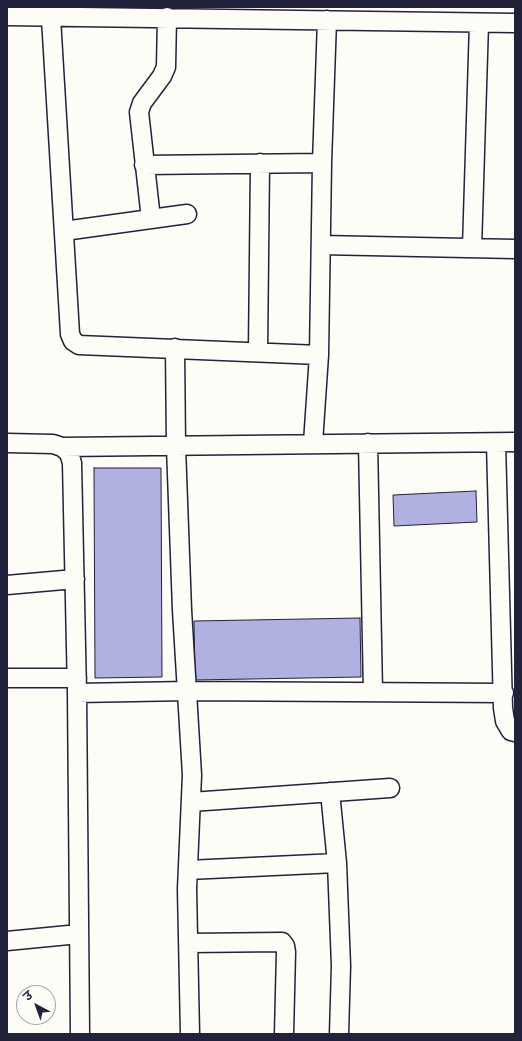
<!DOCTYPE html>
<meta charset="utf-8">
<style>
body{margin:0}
#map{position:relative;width:522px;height:1041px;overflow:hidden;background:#fdfcf7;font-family:"Comic Neue","Playpen Sans Deva",sans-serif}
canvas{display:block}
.frame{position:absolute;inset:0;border:8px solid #22223b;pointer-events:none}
.north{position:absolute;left:16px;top:985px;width:40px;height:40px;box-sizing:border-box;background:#fdfcf7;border:1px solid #a5a5ac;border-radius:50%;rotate:319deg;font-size:11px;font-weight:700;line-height:16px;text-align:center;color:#22223b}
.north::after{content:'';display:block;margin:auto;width:14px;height:18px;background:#22223b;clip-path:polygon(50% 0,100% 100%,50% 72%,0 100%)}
</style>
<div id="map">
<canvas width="522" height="1041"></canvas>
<div class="frame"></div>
<div class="north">उ</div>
</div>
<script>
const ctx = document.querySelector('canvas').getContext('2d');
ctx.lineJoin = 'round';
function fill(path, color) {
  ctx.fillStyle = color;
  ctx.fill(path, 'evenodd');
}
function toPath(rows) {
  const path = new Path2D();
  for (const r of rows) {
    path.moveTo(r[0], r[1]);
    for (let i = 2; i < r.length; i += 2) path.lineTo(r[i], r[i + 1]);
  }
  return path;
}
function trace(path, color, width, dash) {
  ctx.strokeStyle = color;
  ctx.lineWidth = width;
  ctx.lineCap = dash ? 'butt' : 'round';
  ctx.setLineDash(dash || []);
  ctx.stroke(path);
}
const building = toPath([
 [94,468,161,468,162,677,95,678,94,468],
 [476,491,477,522,394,526,393,495,476,491],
 [360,618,361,677,195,680,194,621,360,618]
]);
const minor = toPath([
 [7,16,515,23],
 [51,18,70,334,73,341,79,345,319,355],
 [144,165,322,163],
 [151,219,139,112,142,103,162,76,166,67,167,17],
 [64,231,187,214],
 [321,245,515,249],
 [472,248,479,23],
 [175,348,176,447,182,610,192,775,187,889,190,1034],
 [258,352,260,163],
 [7,443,53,444,62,447,69,453,72,463,77,693,80,1034],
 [313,443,319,355,322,163,327,20],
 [368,443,373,692],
 [496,443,503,708,505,721,511,731,515,732],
 [62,447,515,442],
 [7,585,75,579],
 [7,678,77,678],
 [77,693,188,691,504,693],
 [330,792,337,863,341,966,339,1034],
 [191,802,390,788],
 [188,870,337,863],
 [7,941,79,934],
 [189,943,282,942,285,946,286,952,284,1034]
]);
fill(building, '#b0b0e1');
trace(building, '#22223b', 1);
trace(minor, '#22223b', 21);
trace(minor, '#fdfcf7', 18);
</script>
